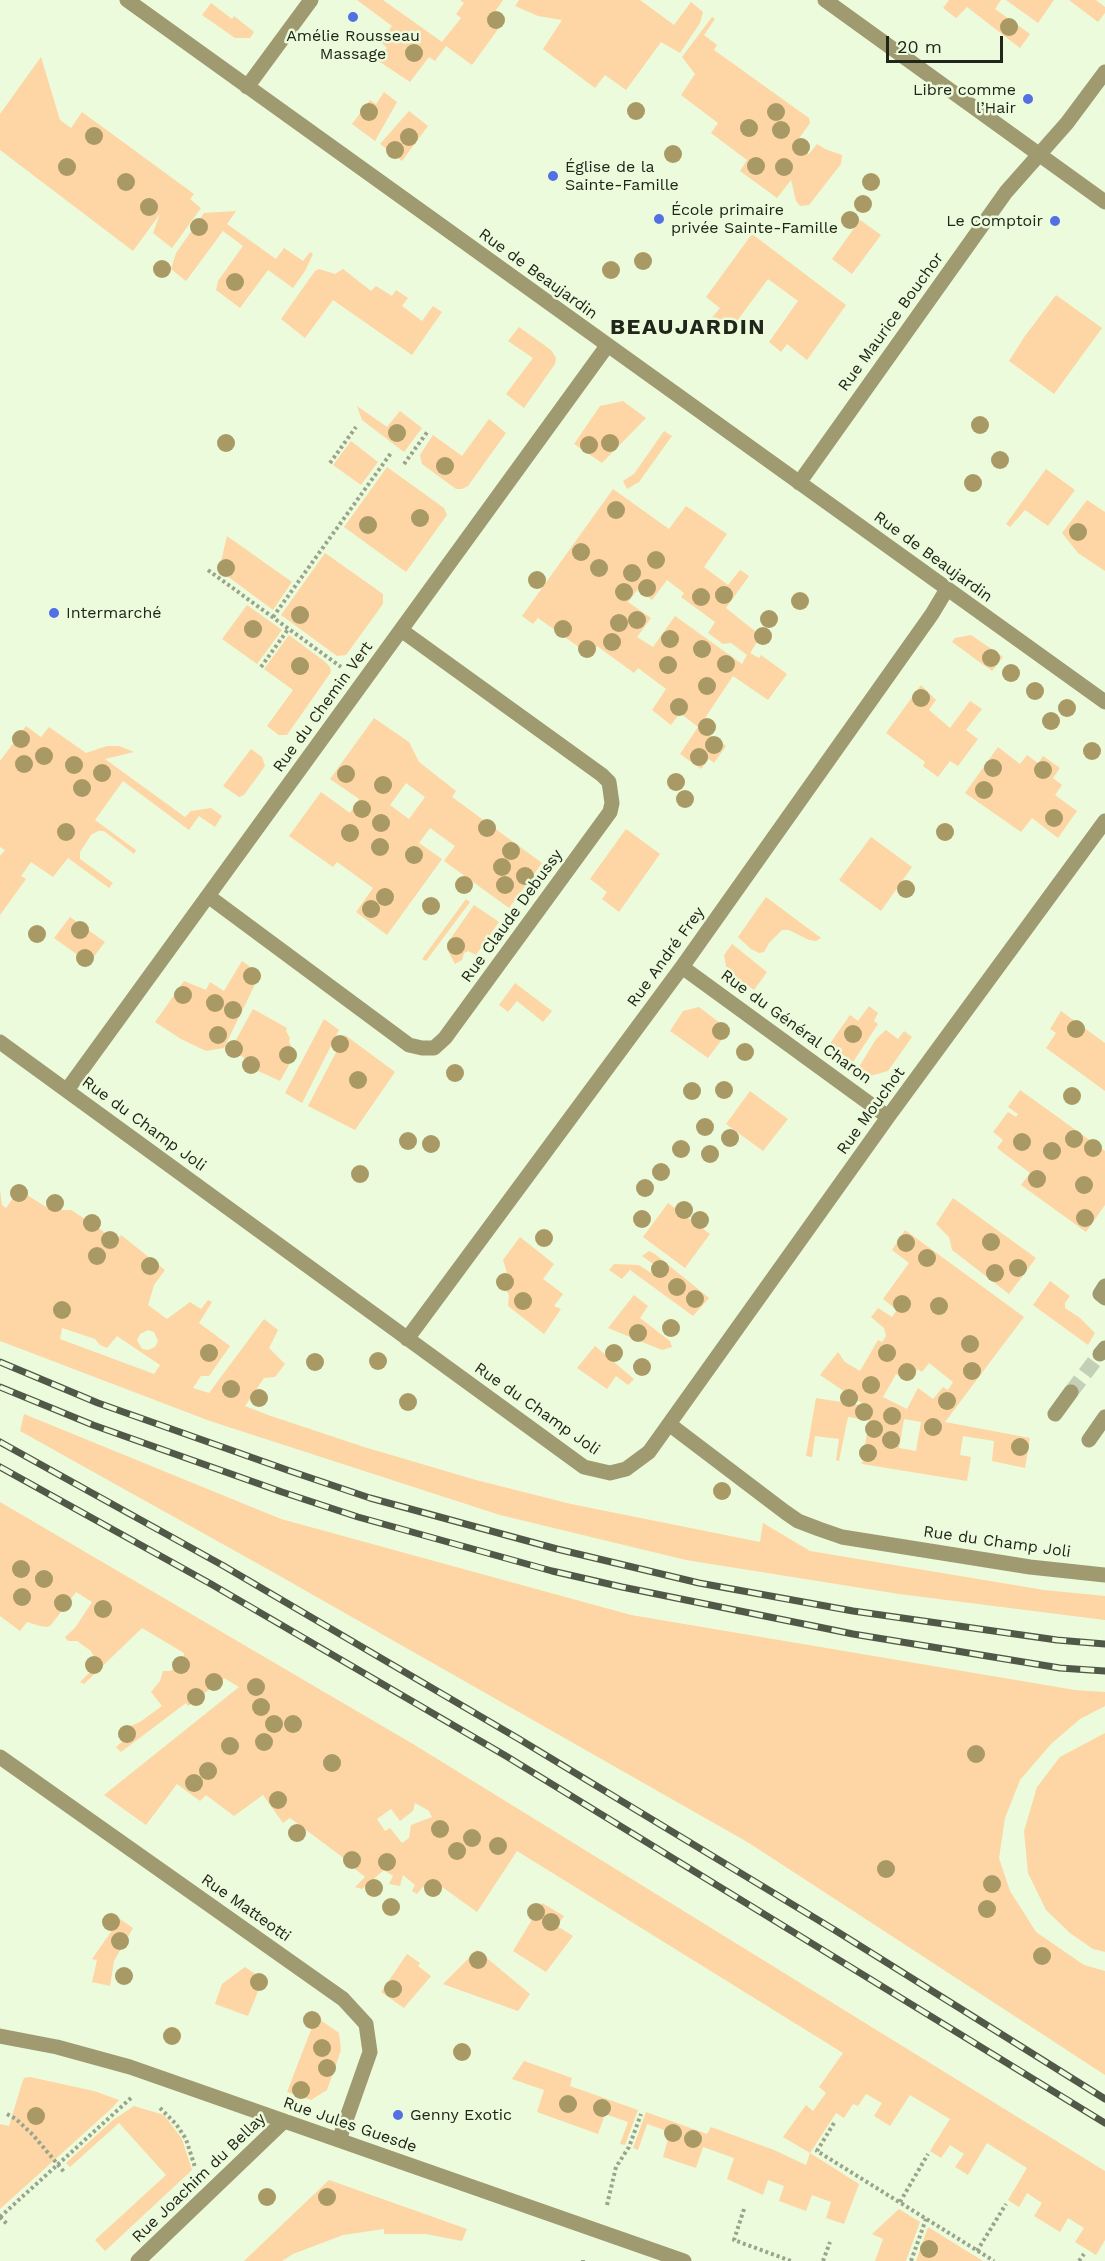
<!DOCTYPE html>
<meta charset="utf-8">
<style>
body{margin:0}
#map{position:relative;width:1105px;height:2261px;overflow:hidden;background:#ecfbdb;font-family:"Work Sans",sans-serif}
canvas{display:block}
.scale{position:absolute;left:886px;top:36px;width:117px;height:27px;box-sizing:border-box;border:3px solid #21261b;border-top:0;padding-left:8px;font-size:18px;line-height:21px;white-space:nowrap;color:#21261b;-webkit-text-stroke:4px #ecfbdb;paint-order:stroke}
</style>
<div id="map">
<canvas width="1105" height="2261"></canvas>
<div class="scale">20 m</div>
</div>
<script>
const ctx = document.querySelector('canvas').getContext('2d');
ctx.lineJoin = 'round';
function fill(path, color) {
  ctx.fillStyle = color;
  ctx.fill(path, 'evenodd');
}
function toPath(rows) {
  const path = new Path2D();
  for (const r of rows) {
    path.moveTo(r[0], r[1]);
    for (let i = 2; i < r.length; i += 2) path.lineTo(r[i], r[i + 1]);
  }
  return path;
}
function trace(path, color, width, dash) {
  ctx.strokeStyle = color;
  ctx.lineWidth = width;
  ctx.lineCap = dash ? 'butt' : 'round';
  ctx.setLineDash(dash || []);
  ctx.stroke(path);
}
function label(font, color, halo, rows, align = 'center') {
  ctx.font = font + ' "Work Sans",sans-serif';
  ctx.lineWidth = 5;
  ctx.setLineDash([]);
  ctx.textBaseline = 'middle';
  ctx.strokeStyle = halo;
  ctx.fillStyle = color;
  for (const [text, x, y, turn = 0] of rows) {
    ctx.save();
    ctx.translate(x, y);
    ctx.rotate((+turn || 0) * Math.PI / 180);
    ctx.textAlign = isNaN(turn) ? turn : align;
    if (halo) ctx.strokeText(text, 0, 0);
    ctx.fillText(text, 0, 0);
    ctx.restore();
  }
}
const green = toPath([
 [357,0,383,0,442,42,461,18,456,14,464,3,460,0,503,0,494,13,504,21,472,65,446,46,435,61,429,57,410,82,377,60,387,48,381,42,392,26],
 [519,0,640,0,674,25,691,2,703,12,700,23,680,53,661,42,626,90,605,75,595,88,543,49,562,20,538,16,515,6],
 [949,0,1001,0,995,9,1030,34,1020,48,967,7,956,18,943,8],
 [1006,0,1054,0,1038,23],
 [1069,0,1096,0,1105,7,1105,13,1098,22],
 [211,3,232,19,234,16,254,32,250,38,235,38,202,15],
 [712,17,715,19,704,35,717,45,714,50,809,118,810,123,795,144,809,154,817,144,825,149,842,155,841,164,809,205,800,206,796,201,791,180,777,198,740,171,747,160,711,133,718,123,681,95,695,74,682,57],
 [41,57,60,120,71,128,82,112,194,194,190,199,201,208,172,248,153,233,160,214,133,251,0,150,0,114],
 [384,92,397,102,375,141,352,124,370,100,376,104],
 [409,111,428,126,402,161,380,144],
 [236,211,227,224,276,259,284,248,303,261,310,252,313,254,305,271,293,288,268,270,240,308,216,290,218,281,243,246,223,231,186,281,171,269,176,253,204,213],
 [860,220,881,235,852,274,832,259],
 [752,234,846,305,807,360,787,344,781,352,769,342,798,301,768,279,734,325,728,320,721,319,716,322,711,319,720,308,706,297],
 [319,269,335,274,343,269,371,291,376,286,392,296,396,290,408,298,402,306,422,321,433,306,442,312,412,355,333,300,305,338,281,319,315,271],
 [1056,295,1102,328,1054,394,1009,361,1025,336],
 [519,327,551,350,556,358,555,364,524,408,506,394,533,358,508,341],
 [623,401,646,418,602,463,574,444,600,406],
 [357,406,387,427,400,411,422,428,404,452,362,420],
 [489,419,506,433,468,486,462,489,456,489,422,464,420,455,433,435,462,456],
 [664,431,672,436,639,482,627,489,623,481,634,474],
 [351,441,378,462,361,485,333,465],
 [387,467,444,508,447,515,406,572,344,527],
 [1046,469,1075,490,1048,526,1025,510,1010,527,1006,524],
 [613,489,669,529,686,506,727,534,704,567,728,585,740,570,749,576,726,608,761,636,750,653,759,658,761,655,787,674,768,700,733,676,699,727,726,746,714,763,709,759,701,769,680,754,698,727,680,713,671,725,652,710,666,689,638,668,634,673,597,646,590,655,538,618,533,624,522,616],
 [667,580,684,593,681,597,715,622,708,633,723,644,731,643,747,655,742,664,675,616,653,647,637,637,651,618,628,602,638,589,652,600],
 [1087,500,1105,512,1105,571,1078,553,1062,533],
 [227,536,292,582,273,610,219,570],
 [325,553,383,594,383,604,346,655,337,656,281,615],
 [247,605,282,630,257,664,222,639],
 [289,635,324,661,330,667,331,672,287,735,279,735,267,726,293,690,264,669],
 [971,635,1003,657,992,671,952,642,955,638],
 [921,685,936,700,929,710,950,728,970,701,982,709,966,730,978,739,958,766,950,761,938,777,923,766,925,762,886,733],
 [374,718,409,742,419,762,456,791,452,797,542,863,509,908,444,861,455,846,430,828,419,843,442,859,387,935,356,912,373,888,337,862,333,867,289,836,321,792,350,813,359,799,330,779],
 [406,783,425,797,409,819,390,805],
 [26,726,41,737,49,727,86,753,107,746,119,746,134,752,105,759,185,817,191,811,211,808,222,816,215,827,199,816,189,830,123,781,95,820,136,850,134,854,104,831,98,831,91,835,80,852,80,859,113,883,109,888,68,858,53,877,31,862,21,876,26,879,0,915,0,856,5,850,0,847,0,761],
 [998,747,1020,764,1027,755,1038,763,1043,756,1060,768,1053,778,1062,785,1055,795,1077,811,1058,838,1032,818,1021,832,965,793],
 [251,749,262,757,265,766,244,795,239,797,223,786],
 [626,829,660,854,619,912,602,899,607,892,590,879],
 [871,837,912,867,881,911,839,880],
 [766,897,821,938,816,941,809,940,789,930,782,930,769,943,764,952,759,953,751,949,738,937],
 [466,899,470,902,426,961,422,959],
 [474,905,499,922,476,955,468,951,464,953,462,960,455,964,447,949,448,942],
 [70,917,105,942,89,963,54,938],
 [732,944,767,972,754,990,727,971,724,955],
 [242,961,260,974,224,1048,206,1051,181,1039,155,1022,184,981,206,990,210,982,224,991],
 [515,983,552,1011,543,1022,517,1001,508,1012,499,1005],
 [869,1006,878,1013,874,1021,878,1024,853,1062,829,1045,850,1015,858,1021],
 [699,1007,729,1030,708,1058,670,1031,683,1011],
 [253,1009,287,1028,286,1031,290,1038,289,1042,295,1054,280,1081,245,1065,247,1060,231,1049],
 [1061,1011,1105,1043,1105,1091,1046,1048,1056,1033,1050,1029],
 [324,1019,339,1030,302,1103,285,1093],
 [886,1030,898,1039,904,1031,912,1037,888,1071,870,1076,859,1067,876,1039],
 [345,1035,395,1072,355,1130,308,1106],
 [1020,1090,1105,1151,1105,1205,1086,1232,1021,1185,1030,1173,997,1148,1003,1140,993,1132,1008,1112,1016,1117,1018,1114,1008,1107],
 [750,1091,788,1119,763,1151,726,1124],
 [0,1190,2,1205,6,1208,19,1190,51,1210,71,1210,99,1228,116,1242,121,1235,165,1270,154,1285,148,1305,167,1319,190,1302,201,1309,208,1300,212,1302,199,1323,230,1346,209,1376,201,1376,193,1388,209,1393,264,1319,278,1330,269,1348,285,1364,275,1377,264,1378,245,1406,268,1415,364,1447,476,1480,571,1504,760,1542,763,1523,810,1551,1044,1590,1105,1596,1105,1620,899,1594,686,1560,500,1515,210,1421,8,1344,0,1341],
 [62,1328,95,1339,100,1345,107,1348,117,1336,160,1365,154,1374,103,1355,60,1339],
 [148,1330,154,1332,158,1341,155,1347,148,1350,142,1349,137,1340,140,1334],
 [953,1198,1036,1258,1009,1294,952,1250,949,1237,936,1224],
 [668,1203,710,1234,685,1268,643,1237],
 [905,1230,1024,1317,945,1422,1030,1438,1025,1468,992,1461,994,1441,963,1436,960,1455,971,1457,967,1481,862,1464,869,1420,848,1417,839,1461,836,1460,839,1439,815,1436,812,1457,806,1456,816,1398,866,1406,820,1375,838,1352,845,1362,860,1371,878,1340,882,1342,886,1336,884,1328,871,1317,878,1308,892,1317,897,1310,883,1299,909,1263,892,1250],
 [929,1363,953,1382,948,1390,943,1387,933,1399,918,1388,907,1409,883,1397,896,1374,909,1381,918,1369,922,1372],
 [904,1419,921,1422,916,1451,899,1448],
 [520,1237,554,1264,543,1279,563,1294,554,1306,561,1309,544,1334,508,1306,509,1295,506,1290,498,1283,507,1273,503,1260],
 [649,1251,655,1254,709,1298,693,1316,630,1270,622,1279,609,1270,614,1264,639,1265,651,1273,656,1266,642,1256],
 [1050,1281,1070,1296,1065,1303,1065,1308,1080,1318,1095,1333,1088,1345,1033,1305],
 [634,1295,648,1306,640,1318,670,1341,672,1347,662,1350,608,1328],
 [595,1346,634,1379,628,1385,616,1376,607,1389,577,1368],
 [24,1414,281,1519,631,1615,1075,1690,1105,1692,1105,1706,1080,1719,1051,1744,1020,1780,1005,1818,999,1858,1010,1891,1036,1932,1084,1965,1105,1971,1105,2075,749,1843,271,1571,20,1431],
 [0,1502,413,1744,1105,2171,1105,2240,1096,2255,1075,2242,1084,2228,1068,2218,1060,2232,1034,2216,1042,2203,1027,2193,1019,2207,1008,2200,1027,2168,987,2143,968,2175,955,2167,964,2154,950,2145,941,2158,930,2151,950,2119,910,2095,890,2126,874,2116,882,2103,866,2094,858,2106,853,2104,844,2118,836,2113,810,2153,859,2184,844,2224,826,2218,831,2202,812,2195,806,2211,779,2201,784,2186,768,2180,763,2195,727,2179,734,2158,703,2147,696,2168,663,2157,670,2132,647,2124,638,2150,633,2148,646,2112,707,2134,711,2127,774,2150,806,2165,810,2153,783,2137,806,2105,813,2111,826,2093,819,2087,843,2053,517,1851,477,1912,438,1884,429,1889,423,1887,417,1894,412,1891,415,1885,403,1875,400,1886,389,1884,393,1876,384,1870,362,1889,355,1887,365,1877,344,1860,345,1859,290,1818,283,1823,263,1795,234,1816,206,1795,200,1801,177,1784,146,1825,104,1795,239,1687,224,1678,188,1706,186,1703,121,1752,116,1747,123,1741,118,1736,126,1728,140,1722,162,1706,151,1692,160,1681,163,1671,170,1671,183,1662,184,1653,142,1628,84,1684,80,1682,97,1665,96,1661,91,1651,77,1641,68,1641,65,1637,75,1628,92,1602,76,1592,51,1625,47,1627,40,1626,27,1622,20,1631,0,1616],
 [415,1803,429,1811,432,1817,411,1825,409,1838,402,1843,390,1828,385,1831,377,1819,391,1809,400,1821,413,1811],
 [1105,1733,1105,1952,1093,1949,1070,1933,1046,1910,1028,1873,1024,1831,1037,1787,1060,1757],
 [542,1903,564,1916,557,1926,573,1936,546,1972,513,1951],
 [120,1919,133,1928,114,1961,110,1986,92,1982,97,1960,92,1959],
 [477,1950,530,1994,518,2011,443,1984],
 [407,1954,420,1963,418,1966,431,1976,404,2008,381,1992],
 [245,1967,263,1979,248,2016,215,2004,222,1984],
 [316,2017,339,2033,341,2050,327,2090,311,2100,287,2092],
 [524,2061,572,2078,570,2086,638,2110,625,2145,620,2144,628,2122,605,2114,598,2134,537,2112,544,2090,512,2079],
 [30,2077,94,2091,119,2100,112,2108,0,2209,0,2124,9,2126,22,2083,24,2078],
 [134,2106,164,2115,182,2139,192,2170,105,2251,95,2240,166,2175,119,2123,70,2167,66,2163,113,2120],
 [329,2180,467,2229,462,2241,426,2234,384,2234,384,2229,343,2235,293,2254,282,2261,244,2261],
 [899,2209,920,2222,906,2261,875,2261,883,2239,872,2234],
 [928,2227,983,2261,916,2261]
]);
const minorTunnel = toPath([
 [1071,1392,1100,1354]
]);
const path = toPath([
 [330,463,356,427],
 [404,464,428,431],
 [208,570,341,667],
 [273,617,391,453],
 [261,667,289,628],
 [160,2108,176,2124,186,2139,195,2167],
 [7,2114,16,2119,33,2135,65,2173],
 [834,2123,817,2151,994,2261],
 [900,2202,928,2154],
 [607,2205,616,2167,629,2147,641,2114],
 [744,2209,734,2240,791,2261],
 [0,2217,131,2098],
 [0,2217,8,2225],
 [977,2251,1006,2204],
 [583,2260,583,2261],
 [823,2261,830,2242],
 [911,2261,926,2219],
 [1079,2261,1084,2254]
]);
const minor = toPath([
 [127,0,1105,702],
 [825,0,1105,202],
 [247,87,311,0],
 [799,483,1006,192,1067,123,1105,72],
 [208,896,409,1045,422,1048,434,1048,445,1038,610,812,612,803,609,782,602,775,401,630],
 [682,967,888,1117],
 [0,1042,584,1467,610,1473,626,1469,649,1452,888,1117,1105,821],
 [67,1090,607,346],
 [1105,1286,1100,1294,1105,1298],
 [407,1339,682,967,932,614,947,589],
 [1100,1354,1105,1348],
 [1055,1414,1071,1392],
 [669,1424,785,1512,798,1521,819,1529,842,1537,1030,1567,1105,1575],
 [1089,1440,1105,1417],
 [0,1757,343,1999,366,2024,370,2052,339,2140],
 [0,2036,57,2047,130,2067,684,2261],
 [138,2261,284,2121]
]);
const rail = toPath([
 [0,1362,98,1403,290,1471,370,1498,557,1549,699,1583,853,1611,1057,1640,1105,1644],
 [0,1387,93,1425,282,1492,358,1517,552,1571,622,1587,853,1634,1060,1668,1105,1671],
 [0,1442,222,1565,519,1739,833,1929,1105,2099],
 [0,1467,211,1584,506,1756,1105,2123]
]);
const trees = [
 [496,20],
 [1009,27],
 [414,53],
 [636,111],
 [369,112],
 [776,112],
 [749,128],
 [781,130],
 [94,136],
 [409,137],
 [801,147],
 [395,150],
 [673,154],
 [756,166],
 [67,167],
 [784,167],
 [126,182],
 [871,182],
 [863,204],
 [149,207],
 [850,220],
 [199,227],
 [643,261],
 [162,269],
 [611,270],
 [235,282],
 [980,425],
 [397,433],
 [226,443],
 [610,443],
 [589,445],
 [1000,460],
 [445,466],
 [973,483],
 [616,510],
 [420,518],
 [368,525],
 [1078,532],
 [581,552],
 [656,560],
 [226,568],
 [599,568],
 [632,573],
 [537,580],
 [647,588],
 [624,592],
 [724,595],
 [701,597],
 [800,601],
 [300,615],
 [769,619],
 [637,620],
 [619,623],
 [253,629],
 [563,629],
 [763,636],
 [670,639],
 [612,642],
 [587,649],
 [702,649],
 [991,658],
 [726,664],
 [668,665],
 [300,666],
 [1011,673],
 [707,686],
 [1035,691],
 [921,698],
 [679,707],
 [1067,708],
 [1051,721],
 [707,727],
 [21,739],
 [714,745],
 [1092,751],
 [44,756],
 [699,757],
 [24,764],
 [74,765],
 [993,768],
 [1043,770],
 [102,773],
 [346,774],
 [676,782],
 [383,785],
 [82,788],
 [984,790],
 [685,799],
 [362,809],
 [1054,818],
 [381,823],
 [487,828],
 [66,832],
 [945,832],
 [350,833],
 [380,847],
 [511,851],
 [414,855],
 [502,867],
 [525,876],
 [464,885],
 [505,885],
 [906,889],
 [385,897],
 [431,906],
 [371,909],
 [80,930],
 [37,934],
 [456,946],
 [85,958],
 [252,976],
 [183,995],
 [215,1003],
 [233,1010],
 [1076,1029],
 [721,1031],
 [853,1034],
 [218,1035],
 [340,1044],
 [234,1049],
 [745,1052],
 [288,1055],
 [251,1065],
 [455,1073],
 [358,1080],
 [724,1090],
 [692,1091],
 [1072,1096],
 [705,1127],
 [730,1138],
 [1074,1139],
 [408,1141],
 [1022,1142],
 [431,1144],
 [1093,1148],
 [681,1149],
 [1052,1151],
 [710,1154],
 [661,1172],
 [360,1174],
 [1037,1179],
 [1084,1185],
 [645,1188],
 [19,1193],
 [55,1203],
 [684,1210],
 [1085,1218],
 [642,1219],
 [700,1220],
 [92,1223],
 [544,1238],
 [110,1240],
 [991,1242],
 [906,1243],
 [97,1256],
 [927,1258],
 [150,1266],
 [1018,1268],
 [660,1269],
 [995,1273],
 [505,1282],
 [677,1287],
 [695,1299],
 [523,1301],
 [902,1304],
 [939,1306],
 [62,1310],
 [671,1328],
 [638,1333],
 [970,1344],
 [209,1353],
 [614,1353],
 [887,1353],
 [378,1361],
 [315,1362],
 [642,1367],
 [972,1371],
 [907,1372],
 [871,1385],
 [231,1389],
 [259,1398],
 [849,1398],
 [947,1401],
 [408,1402],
 [864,1412],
 [892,1416],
 [933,1427],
 [874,1429],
 [891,1440],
 [1020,1447],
 [868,1453],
 [722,1491],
 [21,1569],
 [44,1579],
 [22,1597],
 [63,1603],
 [103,1609],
 [94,1665],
 [181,1665],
 [214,1682],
 [256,1687],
 [196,1697],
 [261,1707],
 [274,1724],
 [293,1724],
 [127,1734],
 [264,1742],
 [230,1746],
 [976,1754],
 [332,1763],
 [208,1771],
 [194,1783],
 [278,1800],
 [440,1829],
 [297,1833],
 [472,1838],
 [498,1846],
 [457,1851],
 [352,1860],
 [387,1862],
 [886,1869],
 [992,1884],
 [374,1888],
 [433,1888],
 [391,1907],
 [987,1909],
 [536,1912],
 [111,1922],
 [551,1922],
 [120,1941],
 [1042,1956],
 [478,1960],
 [124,1976],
 [259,1982],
 [393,1989],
 [312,2020],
 [172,2036],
 [322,2048],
 [462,2052],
 [327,2068],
 [301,2090],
 [568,2104],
 [602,2108],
 [36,2116],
 [673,2133],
 [693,2139],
 [267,2197],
 [327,2197],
 [929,2249]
];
const markers = [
 [353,17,6,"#536fe4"],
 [1028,99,6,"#536fe4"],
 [553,176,6,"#536fe4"],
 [659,219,6,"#536fe4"],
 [1055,221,6,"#536fe4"],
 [54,613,6,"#536fe4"],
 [398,2115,6,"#536fe4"]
];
const poiNames = [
 ["Amélie Rousseau",353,36,"center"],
 ["Massage",353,54,"center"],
 ["Libre comme",1016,90,"right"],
 ["l’Hair",1016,108,"right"],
 ["Église de la",565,167],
 ["Sainte-Famille",565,185],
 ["École primaire",671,210],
 ["privée Sainte-Famille",671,228],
 ["Le Comptoir",1043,221,"right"],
 ["Intermarché",66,613],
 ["Genny Exotic",410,2115]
];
const streetNames = [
 ["Rue de Beaujardin",538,274,36],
 ["Rue Maurice Bouchor",891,322,-54],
 ["Rue de Beaujardin",933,557,36],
 ["Rue du Chemin Vert",323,707,-54],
 ["Rue Claude Debussy",512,916,-54],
 ["Rue André Frey",666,957,-54],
 ["Rue du Général Charon",796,1027,36],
 ["Rue Mouchot",871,1111,-54],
 ["Rue du Champ Joli",144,1124,36],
 ["Rue du Champ Joli",537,1409,35],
 ["Rue du Champ Joli",997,1542,8],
 ["Rue Matteotti",246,1908,35],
 ["Rue Jules Guesde",350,2125,19],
 ["Rue Joachim du Bellay",199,2178,-44]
];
const districtNames = [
 ["BEAUJARDIN",688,328]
];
fill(green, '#fed5a4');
trace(minorTunnel, '#c3d0b5', 15, [15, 8]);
trace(path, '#99a48d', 4, [3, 3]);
trace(minor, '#a09a71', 15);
trace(rail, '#515848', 7);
trace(rail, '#ecfbdb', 4.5, [14]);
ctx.fillStyle = '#a99a65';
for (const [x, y] of trees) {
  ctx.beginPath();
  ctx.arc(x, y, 9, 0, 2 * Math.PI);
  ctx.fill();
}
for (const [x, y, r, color] of markers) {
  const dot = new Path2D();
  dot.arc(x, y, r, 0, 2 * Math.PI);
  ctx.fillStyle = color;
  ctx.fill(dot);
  trace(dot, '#ecfbdb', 2);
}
label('16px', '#21261b', '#ecfbdb', poiNames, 'left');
label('16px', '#21261b', '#ecfbdb', streetNames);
ctx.letterSpacing = '1.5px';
label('bold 22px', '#21261b', '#ecfbdb', districtNames);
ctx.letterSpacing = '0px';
</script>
